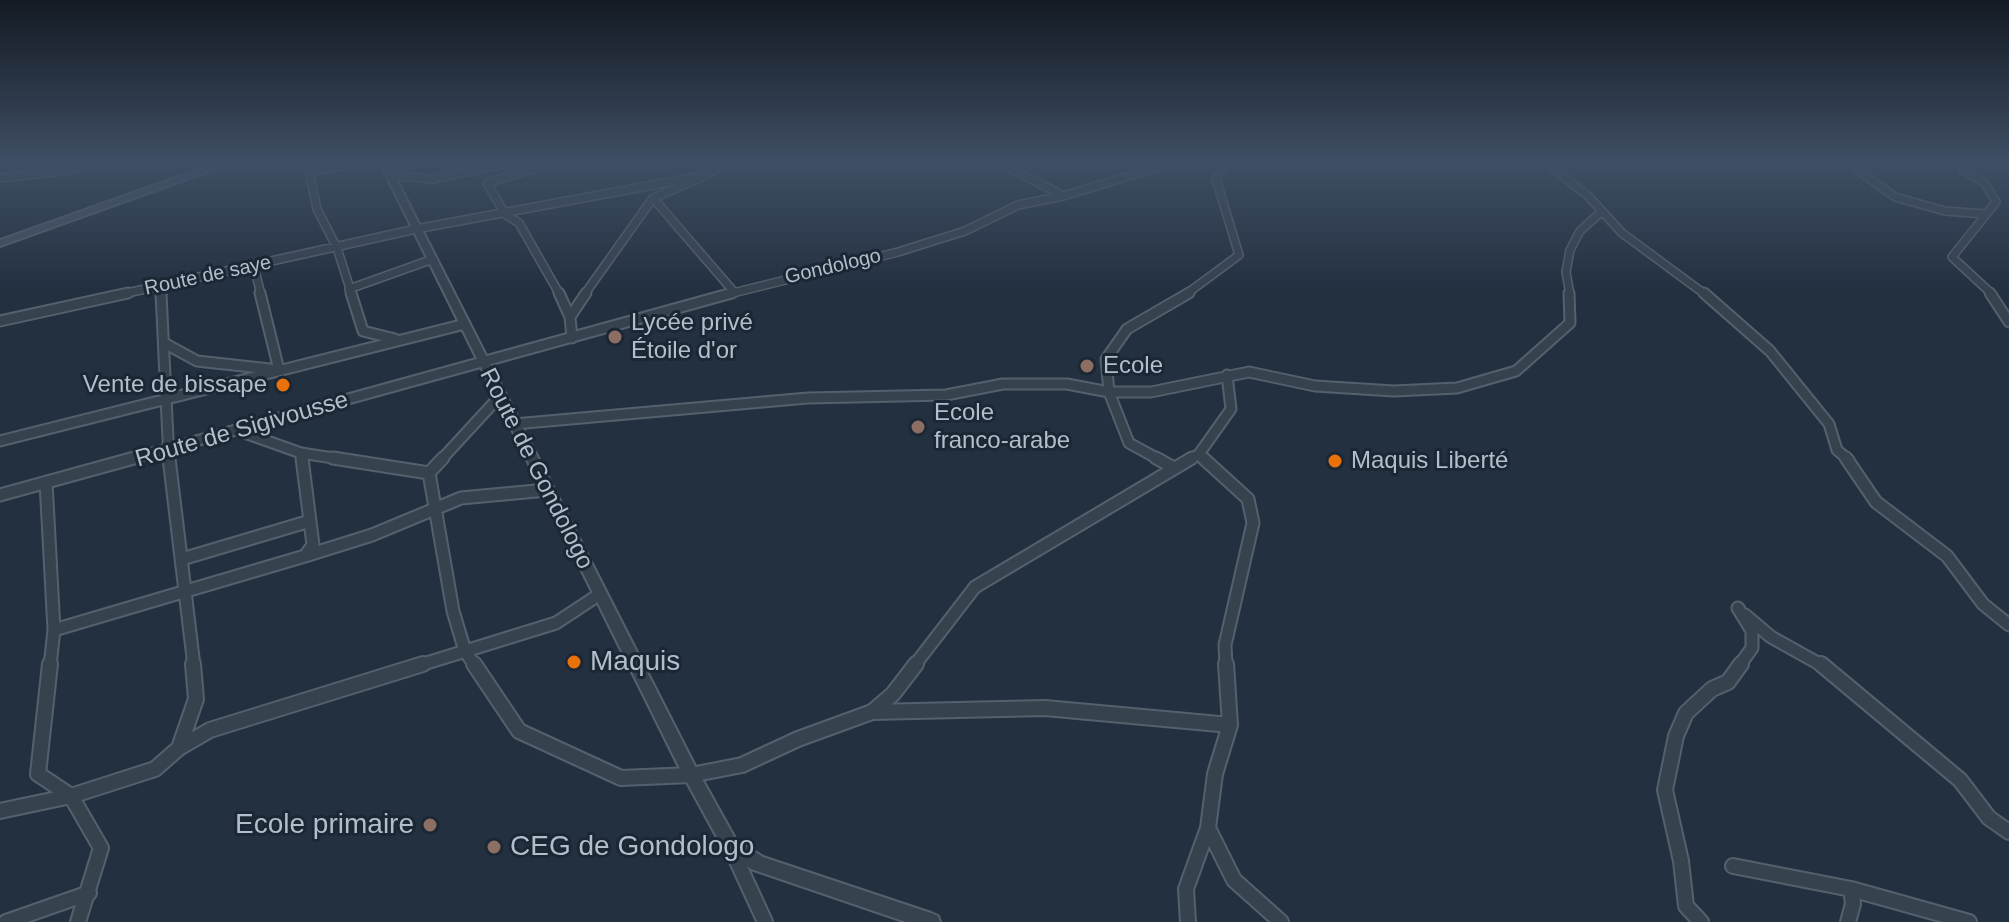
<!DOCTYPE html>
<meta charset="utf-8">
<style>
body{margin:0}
canvas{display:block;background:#233040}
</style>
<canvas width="2009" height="922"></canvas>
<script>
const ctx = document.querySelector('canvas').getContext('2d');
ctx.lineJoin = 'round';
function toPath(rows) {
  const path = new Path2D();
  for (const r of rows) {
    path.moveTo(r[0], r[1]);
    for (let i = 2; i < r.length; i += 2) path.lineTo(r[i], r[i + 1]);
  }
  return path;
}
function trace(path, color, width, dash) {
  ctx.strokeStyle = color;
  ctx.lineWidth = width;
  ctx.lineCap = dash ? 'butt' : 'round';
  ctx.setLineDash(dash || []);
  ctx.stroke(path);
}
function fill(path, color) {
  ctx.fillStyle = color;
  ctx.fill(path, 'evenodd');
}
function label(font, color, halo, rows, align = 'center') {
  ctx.font = font + ' Helvetica,sans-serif';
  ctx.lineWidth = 6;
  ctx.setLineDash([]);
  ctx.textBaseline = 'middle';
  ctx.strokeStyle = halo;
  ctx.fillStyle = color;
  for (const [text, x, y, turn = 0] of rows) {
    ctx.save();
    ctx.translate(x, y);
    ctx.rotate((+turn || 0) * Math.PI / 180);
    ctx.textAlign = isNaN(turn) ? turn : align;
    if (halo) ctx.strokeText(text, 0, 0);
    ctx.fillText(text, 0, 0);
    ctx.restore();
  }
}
const minorFar3 = toPath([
 [558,161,487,183,505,214,519,223,560,295],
 [695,161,707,175],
 [727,161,707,175,653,198,734,292],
 [996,161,1062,195],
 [1544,161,1588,196,1622,233,1706,295],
 [1845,161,1895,197,1945,211,1985,214],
 [1967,161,1963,170,1984,182,1996,202,1952,257,1993,295],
 [390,175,432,179,521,161],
 [390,175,416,161],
 [0,178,69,170,105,161],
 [254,266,261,295],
 [161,286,161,295],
 [349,289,433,259],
 [118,295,416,229,707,175],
 [352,295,337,248,317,209,309,171,383,161],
 [584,295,653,198],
 [725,295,898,252,965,231,1018,205,1063,196,1179,161],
 [1185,295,1239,255,1216,179,1228,161],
 [1570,295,1566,272,1570,250,1580,231,1601,212]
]);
const minorFar2 = toPath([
 [161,293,169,460],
 [351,293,363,331,395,339],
 [559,293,570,317,572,338],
 [1704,293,1770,351,1829,424,1837,450,1849,460],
 [1990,293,2009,322],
 [570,317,586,293],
 [0,321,128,293],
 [164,343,197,361,279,370,260,293],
 [514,424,808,398,946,395,1003,384,1067,384,1109,392,1151,392,1249,372,1315,386,1394,391,1457,388,1516,371,1570,323,1569,293],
 [239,431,301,453,302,460],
 [0,441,465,324],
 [301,453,346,460],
 [127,460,732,293],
 [441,460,500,396],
 [1160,460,1129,443,1109,392,1106,359,1127,329,1189,293],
 [1189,460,1199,454],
 [1206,460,1199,454,1231,409,1227,375]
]);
const minorFar1 = toPath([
 [169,458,194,666],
 [333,458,429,473],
 [443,458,429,473,453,611,465,651,475,666],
 [1156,458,1174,468],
 [1203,458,1248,499,1253,523,1225,645,1226,666],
 [1846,458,1876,502,1947,556,1983,604,2009,625],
 [46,482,54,630,50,666],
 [0,495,134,458],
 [305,556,372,535,461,498,547,490],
 [182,559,310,521],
 [1738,608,1752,631,1752,648,1739,666],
 [1745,615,1771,637,1823,666],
 [54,630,305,556,313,545,302,458],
 [417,666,556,623,600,594],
 [914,666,975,587,1192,458]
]);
const minor = toPath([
 [50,664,38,774,71,796,155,769,179,748,196,699,193,664],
 [474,664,519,731,621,778,691,775,742,765,798,739,872,712,1045,708,1230,725],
 [1226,664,1230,725,1215,774,1208,828,1234,880,1281,922],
 [1821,664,1960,780,1989,818,2009,832],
 [872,712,893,694,916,664],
 [179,748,210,730,423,664],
 [0,811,71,796,101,848,78,922],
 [731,848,765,922],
 [1733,866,1851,889,1969,922],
 [6,922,89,893],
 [1188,922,1186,889,1208,828],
 [1701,922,1686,906,1681,861,1665,790,1676,736,1686,713,1712,689,1728,682,1741,664],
 [1848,922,1853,904,1851,889]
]);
const tertiary = toPath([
 [379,161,387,161,697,770,736,840,763,857,931,913,938,916,940,922,906,922,751,869,724,850,683,775,379,161]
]);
const secondary = toPath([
 [223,161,237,161,0,246,0,240,223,161]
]);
const markers = [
 [615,337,8,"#8d6e63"],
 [1087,366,8,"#8d6e63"],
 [283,385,8,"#e8710a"],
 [918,427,8,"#8d6e63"],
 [1335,461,8,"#e8710a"],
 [574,662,8,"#e8710a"],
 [430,825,8,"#8d6e63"],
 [494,847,8,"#8d6e63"]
];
const farStreetnames = [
 ["Gondologo",833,267,-13],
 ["Route de saye",208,276,-12]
];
const poiNames = [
 ["Lycée privé",631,323],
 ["Étoile d'or",631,351],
 ["Ecole",1103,366],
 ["Vente de bissape",267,385,"right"],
 ["Ecole",934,413],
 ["franco-arabe",934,441],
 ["Maquis Liberté",1351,461]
];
const streetNames = [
 ["Route de Sigivousse",242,430,-16],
 ["Route de Gondologo",536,469,63]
];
const nearPoinames = [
 ["Maquis",590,662],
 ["Ecole primaire",414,825,"right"],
 ["CEG de Gondologo",510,847]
];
trace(minorFar3, '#55606d', 10);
trace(minorFar2, '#55606d', 13);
trace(minorFar1, '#55606d', 15);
trace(minor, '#55606d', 18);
trace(tertiary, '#55606d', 4);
trace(secondary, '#55606d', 4);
trace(minorFar3, '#37424f', 7);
trace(minorFar2, '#37424f', 9);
trace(minorFar1, '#37424f', 11);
trace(minor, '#37424f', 14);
fill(tertiary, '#37424f');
fill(secondary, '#455163');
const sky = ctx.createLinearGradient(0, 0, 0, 290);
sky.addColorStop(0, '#131a23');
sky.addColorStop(0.56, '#3f4e64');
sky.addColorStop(1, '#3f4e6400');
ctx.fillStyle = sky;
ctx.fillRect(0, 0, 2009, 290);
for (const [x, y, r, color] of markers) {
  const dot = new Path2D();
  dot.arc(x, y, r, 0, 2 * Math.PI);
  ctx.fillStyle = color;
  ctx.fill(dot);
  trace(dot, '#1c2735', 3);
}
label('20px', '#b4bdca', '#1c2735', farStreetnames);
label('24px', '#b4bdca', '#1c2735', poiNames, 'left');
label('24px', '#b4bdca', '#1c2735', streetNames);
label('28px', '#b4bdca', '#1c2735', nearPoinames, 'left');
</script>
